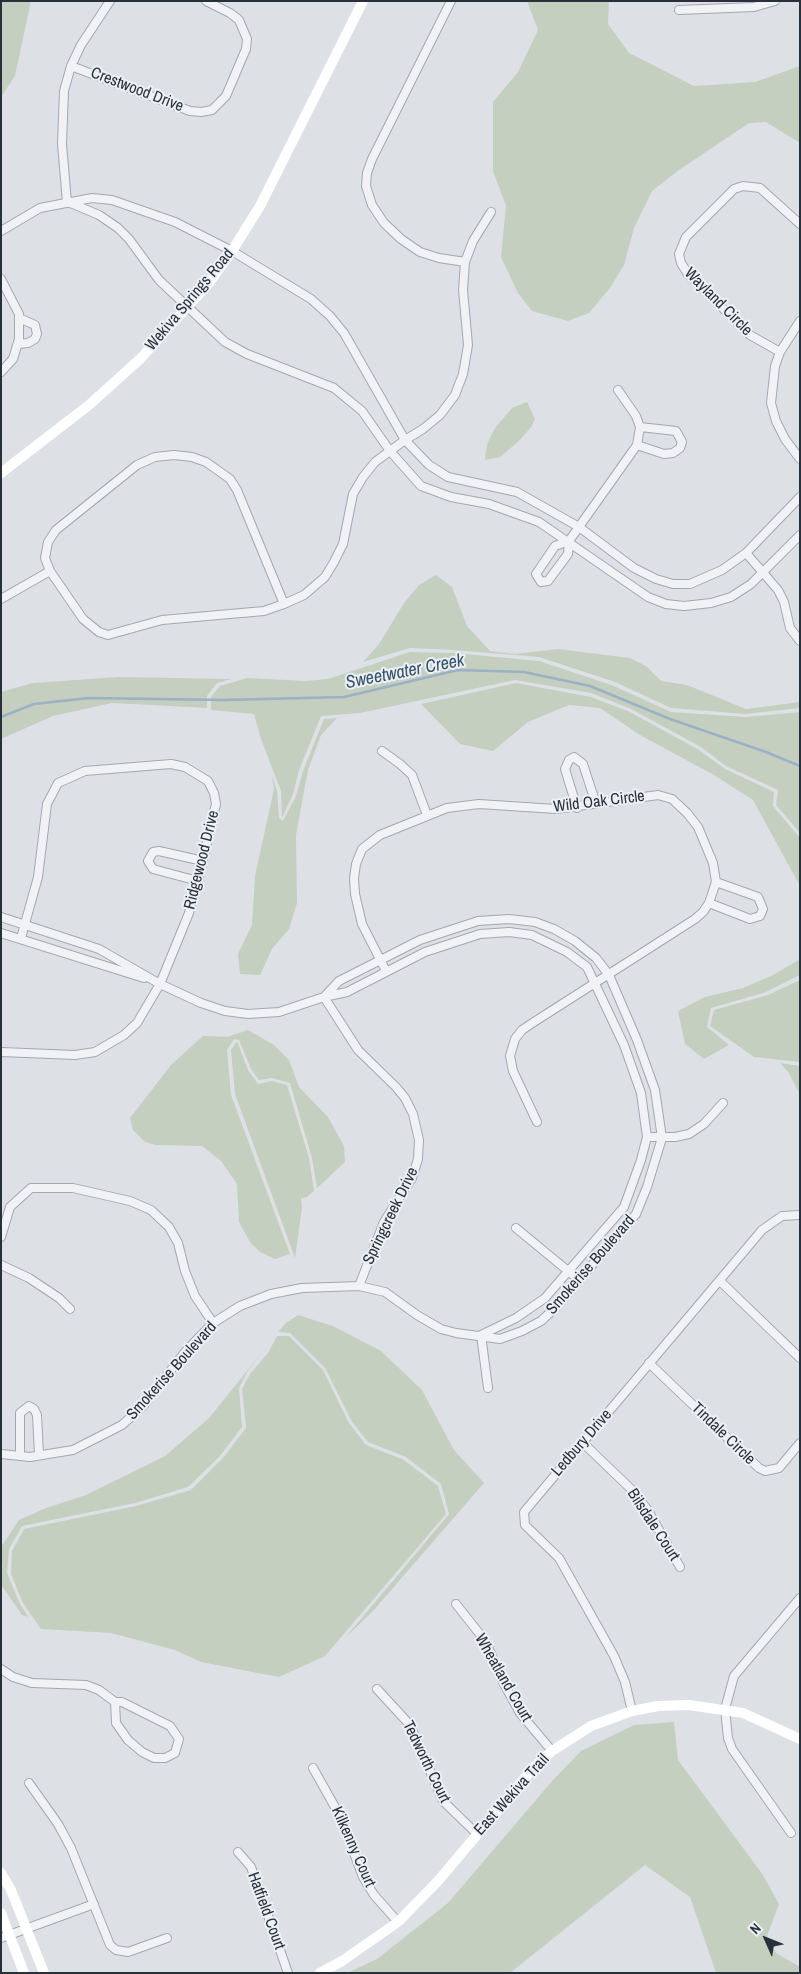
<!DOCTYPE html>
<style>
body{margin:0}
#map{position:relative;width:801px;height:1974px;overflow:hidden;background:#dde1e6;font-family:"Archivo Narrow",sans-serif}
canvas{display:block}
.frame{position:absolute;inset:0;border:2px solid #28303b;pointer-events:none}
.north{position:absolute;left:741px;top:1914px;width:50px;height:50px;-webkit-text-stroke:4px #ecf0f4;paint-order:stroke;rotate:314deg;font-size:14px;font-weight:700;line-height:20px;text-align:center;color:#28303b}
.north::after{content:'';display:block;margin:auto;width:18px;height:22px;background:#28303b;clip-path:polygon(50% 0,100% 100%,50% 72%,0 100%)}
</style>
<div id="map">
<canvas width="801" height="1974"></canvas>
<div class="frame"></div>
<div class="north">N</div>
</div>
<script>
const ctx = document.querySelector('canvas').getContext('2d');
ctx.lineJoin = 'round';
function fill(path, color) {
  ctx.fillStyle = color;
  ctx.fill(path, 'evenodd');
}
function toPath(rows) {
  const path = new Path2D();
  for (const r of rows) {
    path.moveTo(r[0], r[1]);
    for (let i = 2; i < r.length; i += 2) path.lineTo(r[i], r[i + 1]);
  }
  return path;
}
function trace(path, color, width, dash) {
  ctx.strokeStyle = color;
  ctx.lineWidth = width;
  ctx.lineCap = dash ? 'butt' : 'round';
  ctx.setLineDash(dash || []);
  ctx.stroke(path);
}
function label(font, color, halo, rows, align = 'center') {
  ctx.font = font + ' "Archivo Narrow",sans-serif';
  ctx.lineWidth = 4;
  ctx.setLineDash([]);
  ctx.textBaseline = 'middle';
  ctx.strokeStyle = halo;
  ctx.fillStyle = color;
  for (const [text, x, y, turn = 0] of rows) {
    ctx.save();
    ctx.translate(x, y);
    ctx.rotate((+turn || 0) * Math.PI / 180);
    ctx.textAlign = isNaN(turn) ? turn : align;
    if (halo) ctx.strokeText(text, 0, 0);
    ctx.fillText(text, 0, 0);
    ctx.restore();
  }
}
const green = toPath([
 [1,1,31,1,15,76,1,97],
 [527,1,609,1,608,24,629,53,694,86,755,82,800,66,800,143,766,122,749,123,679,170,652,191,634,228,624,265,610,288,589,313,568,321,532,311,518,293,501,257,506,206,493,171,493,102,518,72,538,30],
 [527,402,535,419,532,426,519,441,500,457,485,460,487,444,495,428,512,408],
 [436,575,452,587,467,626,490,651,515,654,558,649,630,658,646,666,661,681,687,685,746,709,800,702,800,708,745,714,671,708,615,682,539,657,453,650,410,648,363,662,379,644,404,603,419,585],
 [410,652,454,653,539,661,614,686,671,712,746,717,800,712,800,833,776,805,778,790,726,766,701,747,631,709,591,693,515,680,360,713,321,716,299,770,293,794,282,818,281,791,261,739,254,714,211,710,211,697,220,686,247,678,306,681,328,679],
 [119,677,231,679,217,683,207,696,207,708,112,703,53,716,1,739,1,692,33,683],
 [516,683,591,697,630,712,699,750,725,769,774,792,773,806,800,838,800,886,753,800,714,775,640,735,600,708,569,705,528,722,493,751,460,744,421,704],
 [337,718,321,735,308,770,296,835,297,903,289,929,272,949,260,975,240,974,238,954,252,925,255,876,274,789,272,776,277,791,279,818,283,821,296,796,303,771,324,719],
 [800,959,800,975,766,992,711,1008,707,1027,729,1045,704,1059,685,1044,678,1011,705,997,743,988,773,975],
 [800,980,800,1062,754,1057,710,1026,714,1010,768,995],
 [248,1030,274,1045,289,1060,299,1087,328,1117,344,1146,345,1162,317,1188,312,1158,290,1083,272,1078,259,1080,251,1069,239,1040,234,1039,227,1050,231,1095,290,1254,275,1259,260,1252,250,1242,239,1222,237,1184,221,1161,202,1146,156,1145,145,1142,133,1130,130,1118,171,1065,203,1036,227,1037],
 [237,1041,248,1070,258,1084,272,1081,287,1085,309,1158,314,1191,307,1197,301,1198,302,1208,295,1258,235,1094,231,1050],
 [780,1063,800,1066,800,1095,789,1073],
 [298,1315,333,1326,381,1351,422,1390,454,1450,484,1483,373,1611,345,1638,449,1514,441,1484,406,1457,368,1442,352,1422,325,1368,290,1333,278,1332,286,1323],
 [277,1336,289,1336,323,1370,349,1423,366,1445,404,1460,438,1486,446,1514,325,1656,279,1677,201,1662,175,1650,111,1633,41,1629,23,1603,11,1574,12,1551,24,1529,136,1506,191,1490,223,1458,246,1428,242,1389,250,1374,268,1353],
 [269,1344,247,1372,239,1388,242,1427,220,1456,188,1487,135,1503,22,1526,9,1549,7,1573,20,1604,28,1617,22,1615,2,1586,1,1582,1,1547,19,1520,46,1508,86,1495,165,1456,209,1418],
 [674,1722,678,1760,763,1875,779,1904,767,1936,776,1953,800,1967,800,1973,716,1973,690,1897,645,1865,510,1973,347,1973,377,1959,448,1903,553,1780,581,1751,634,1725]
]);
const stream = toPath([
 [1,717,34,704,89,698,224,700,344,697,458,670,524,672,590,686,670,719,766,752,800,766]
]);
const street = toPath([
 [451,1,372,159,367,173,366,186,372,205,384,223,401,239,420,252,439,258,465,262],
 [679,10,754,7,775,1],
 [71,66,190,111,201,112,212,110,226,96,246,49,247,39,239,20,230,13,206,1],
 [67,202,62,144,64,91,71,66,81,45,110,1],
 [68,202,99,215,118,228,129,239,159,280,225,342,247,354,334,388,362,411,390,451,421,486,451,497,489,504,539,522,648,597,666,604,684,606,711,603,731,597,751,584,800,535],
 [1,231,40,208,92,198,112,200,175,222,232,251,311,299,330,316,344,333,405,440,429,465,448,477,517,492,579,527,634,568,656,579,673,584,690,584,722,570,746,553,800,497],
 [1,279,19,314,19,339,13,359,1,372],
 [800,321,780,352,775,366,771,403,776,421,785,439,800,459],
 [18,344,28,343,35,339,37,334,35,325,19,318],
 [780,352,750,335,688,274,681,263,679,254,686,237,734,189,743,186,760,188,800,224],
 [637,445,664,454,673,453,680,448,682,442,676,431,640,427],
 [569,541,568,554,548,581,541,582,536,574,555,546,569,541,637,445,640,427,636,416,618,390],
 [746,553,778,590,784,602,790,628,800,641],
 [1,599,50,571],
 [284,604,237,490,230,479,206,462,192,457,174,455,155,457,137,465,56,530,48,542,45,558,50,571,83,619,99,632,108,635,162,620,264,611,284,604,304,595,325,577,334,562,343,544,353,494,363,477,375,462,405,440,423,429,440,415,455,395,463,374,468,345,463,290,465,262,473,241,491,212],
 [382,751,400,764,412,775,427,815],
 [577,808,565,769,569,760,574,757,583,764,596,804],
 [198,881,153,869,148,861,153,852,159,851,203,861],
 [709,903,750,919,760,916,763,909,758,897,716,882],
 [1,917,99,949,160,984,201,1003,225,1011,248,1014,279,1012,324,997,347,992,425,952,480,934,509,932,532,935,567,952,587,967,624,1045,641,1093,647,1137,641,1160,624,1207,545,1298,516,1318,481,1335],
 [1,933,144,978],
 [386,971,362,924,355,894,354,878,356,864,362,849,380,835,447,808,479,804,556,809,658,795,672,799,687,813,698,827,713,863,716,882,709,903,703,912,695,919,534,1022,522,1030,515,1039,510,1056,513,1071,537,1122],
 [324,997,358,1050,396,1087,405,1098,413,1114,419,1140,418,1159,412,1178,384,1222,359,1286],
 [1,1052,75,1055,95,1052,124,1035,137,1023,160,984,189,913,198,881,216,804,214,793,208,781,185,767,171,764,85,771,58,783,47,804,38,877,21,938],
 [647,1137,675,1137,689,1134,704,1124,723,1103],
 [516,1228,579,1280],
 [1,1237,10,1207,31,1188,73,1188,130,1201,151,1210,169,1227,178,1243,185,1271,195,1296,213,1323],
 [1,1265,29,1278,59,1298,70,1309],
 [720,1281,800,1358],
 [481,1335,488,1388],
 [649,1363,759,1468,765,1471,779,1468,800,1443],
 [582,1442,632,1490,647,1509,680,1567],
 [1,1454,30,1457,73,1450,122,1425,144,1405,185,1352,213,1323,240,1306,271,1294,302,1288,359,1286,385,1292,417,1315,441,1329,456,1333,500,1339,522,1331,541,1321,555,1308,636,1214,647,1187,662,1138,655,1090,637,1040,609,975,596,958,575,941,554,929,535,922,509,919,478,921,420,940,339,981,324,997],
 [20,1456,20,1413,29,1406,34,1409,37,1415,39,1455],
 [456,1604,486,1642,503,1682,520,1713,552,1751],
 [1,1669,13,1677,32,1683,86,1685,99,1690,115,1702,122,1702,170,1726,179,1739,175,1753,165,1758,154,1758,142,1752,128,1740,116,1723,115,1702],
 [377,1689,410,1725,443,1801,477,1834],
 [632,1711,625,1682,614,1656,559,1558,525,1525,524,1512,762,1230,782,1216,800,1215],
 [313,1768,340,1816,363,1877,374,1895,398,1922],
 [29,1783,58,1824,71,1848,110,1945,116,1950,128,1952,167,1938],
 [791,1833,732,1749,728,1738,725,1709,734,1676,800,1598],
 [238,1852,251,1867,288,1973],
 [1,1938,94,1904]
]);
const secondary = toPath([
 [1,473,89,405,140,359,209,283,232,251,260,206,363,1],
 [1,1873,11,1890,44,1973],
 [1,1913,24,1973],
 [320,1973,342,1961,398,1922,438,1881,535,1766,552,1751,591,1726,632,1711,658,1706,689,1705,743,1713,800,1739]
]);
const streetNames = [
 ["Crestwood Drive",137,90,21],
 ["Wekiva Springs Road",190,300,-50],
 ["Wayland Circle",718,302,45],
 ["Wild Oak Circle",599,802,-7],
 ["Ridgewood Drive",202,860,-76],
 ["Springcreek Drive",391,1216,-64],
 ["Smokerise Boulevard",591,1265,-49],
 ["Smokerise Boulevard",172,1371,-48],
 ["Tindale Circle",723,1434,44],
 ["Ledbury Drive",582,1443,-49],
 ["Bilsdale Court",653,1525,57],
 ["Wheatland Court",503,1678,60],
 ["Tedworth Court",426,1762,64],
 ["East Wekiva Trail",512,1795,-48],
 ["Kilkenny Court",353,1847,66],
 ["Hatfield Court",266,1911,70]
];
const waterNames = [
 ["Sweetwater Creek",405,672,-11]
];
fill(green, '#c4cfbf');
trace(stream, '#9bb1c4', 2.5);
trace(street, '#a3a8af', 10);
trace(street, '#f0f2f5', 8);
trace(secondary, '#fff', 10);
label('16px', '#28303b', '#ecf0f4', streetNames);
label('italic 18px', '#35526c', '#ecf0f4', waterNames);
</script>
